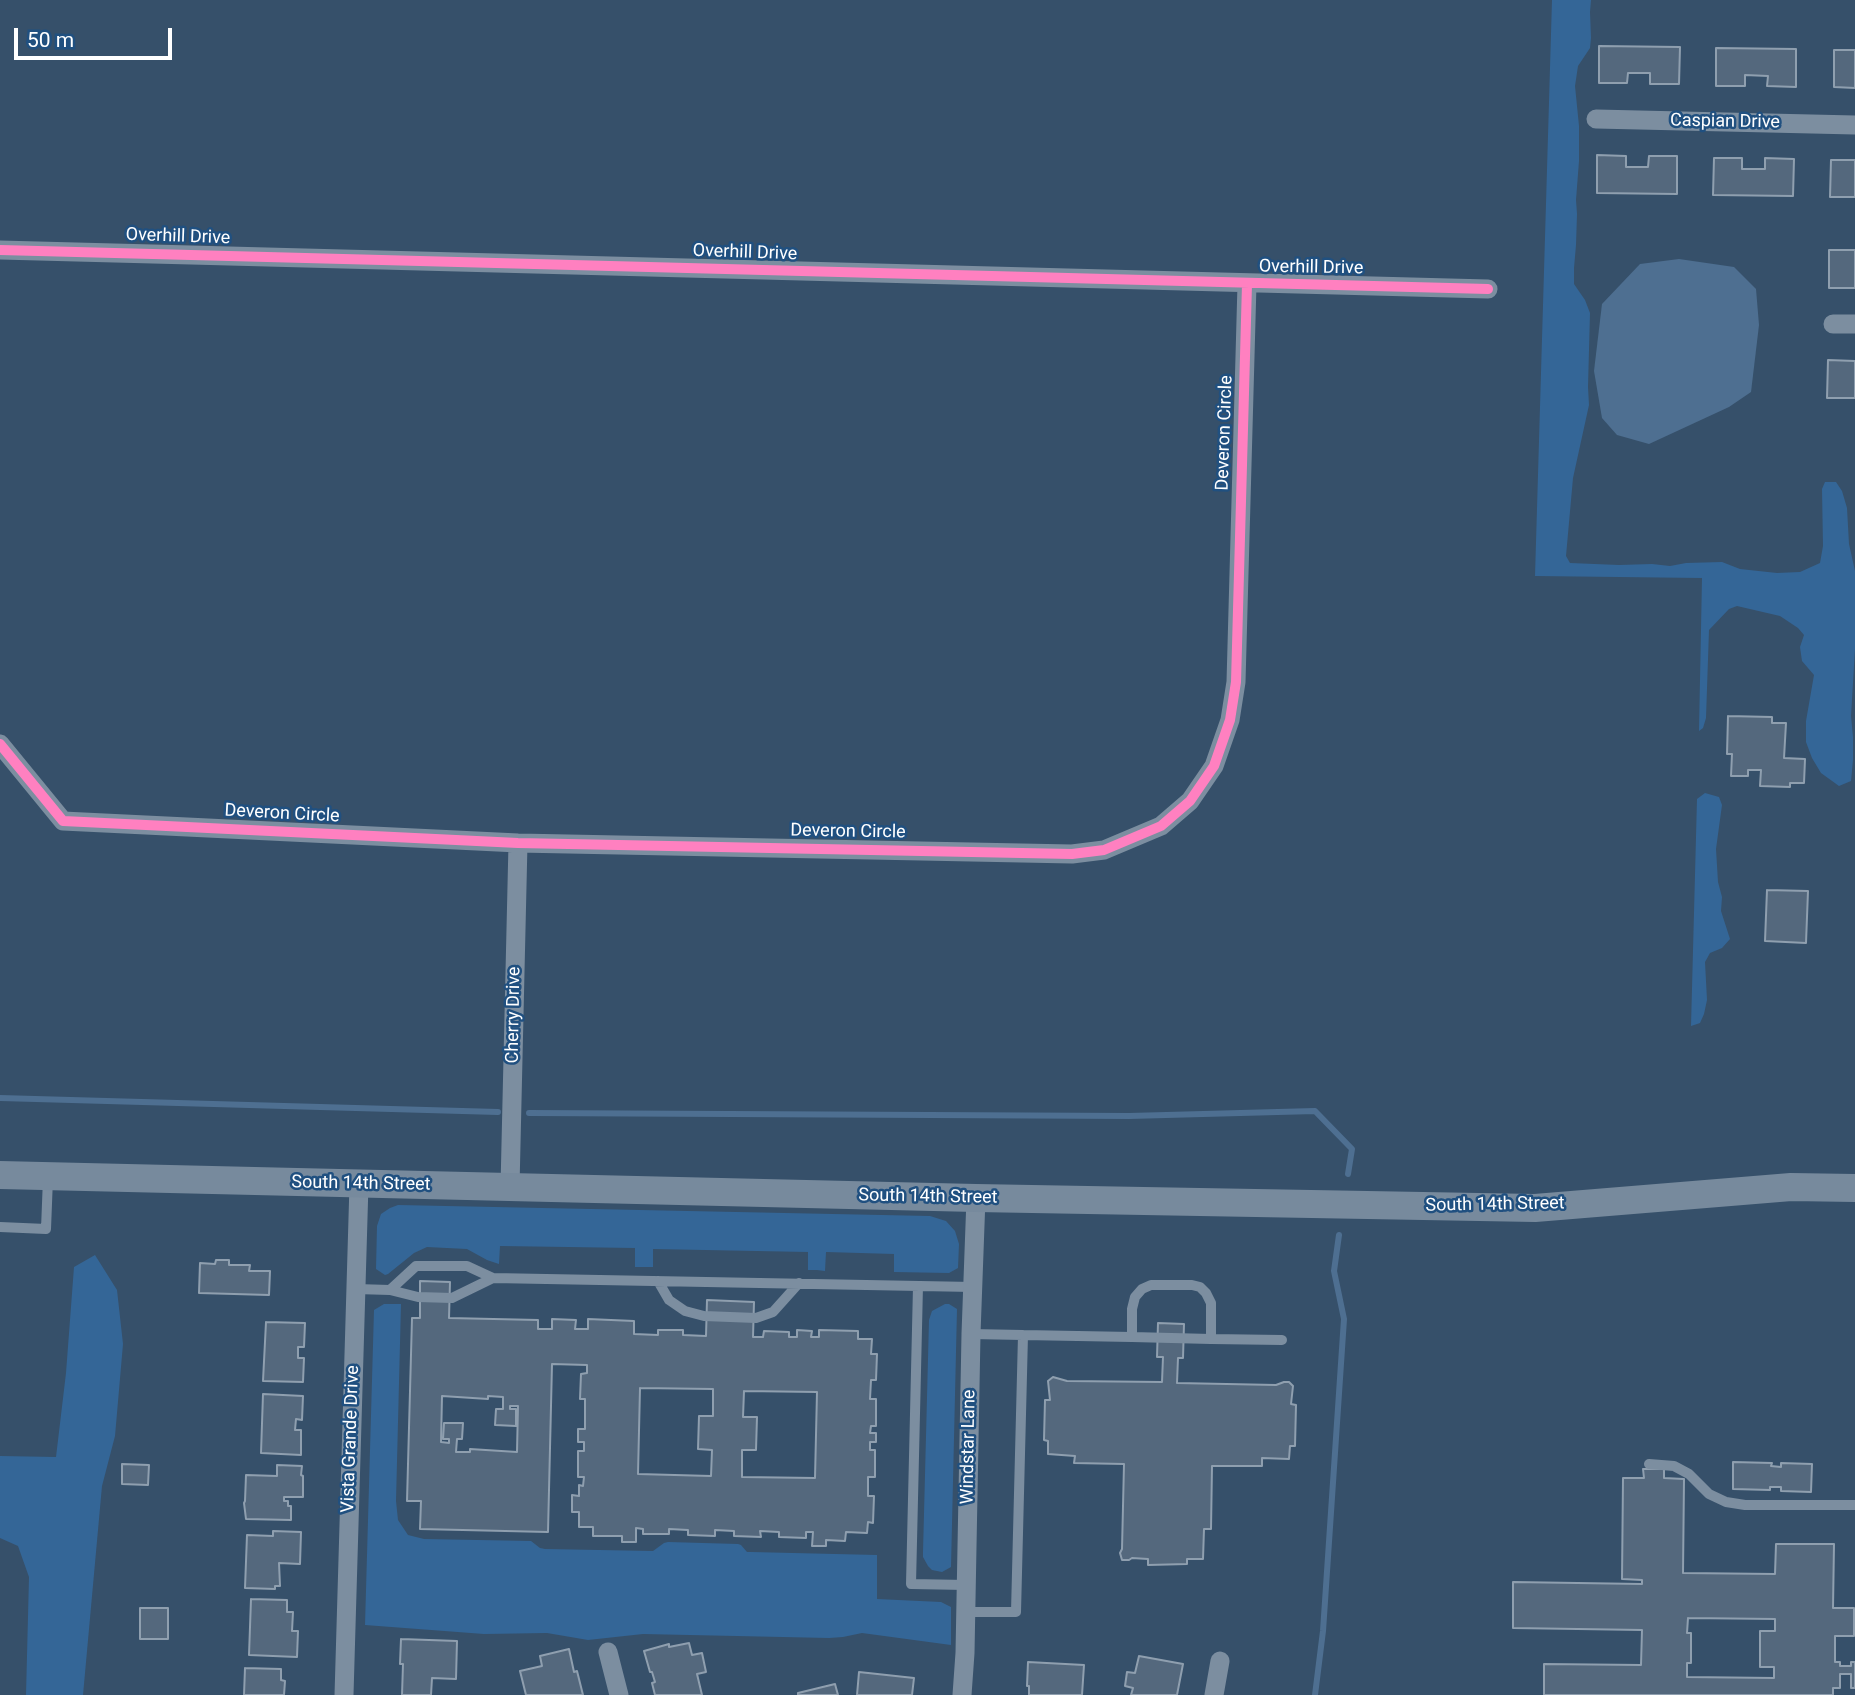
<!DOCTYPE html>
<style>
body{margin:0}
#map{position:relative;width:1855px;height:1695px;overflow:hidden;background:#36506a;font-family:Roboto,sans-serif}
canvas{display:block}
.scale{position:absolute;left:14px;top:28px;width:158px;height:32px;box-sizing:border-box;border:4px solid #fff;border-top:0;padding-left:9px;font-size:21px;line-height:24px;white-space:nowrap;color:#fff;-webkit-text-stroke:5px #205080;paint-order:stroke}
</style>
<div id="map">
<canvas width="1855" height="1695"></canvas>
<div class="scale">50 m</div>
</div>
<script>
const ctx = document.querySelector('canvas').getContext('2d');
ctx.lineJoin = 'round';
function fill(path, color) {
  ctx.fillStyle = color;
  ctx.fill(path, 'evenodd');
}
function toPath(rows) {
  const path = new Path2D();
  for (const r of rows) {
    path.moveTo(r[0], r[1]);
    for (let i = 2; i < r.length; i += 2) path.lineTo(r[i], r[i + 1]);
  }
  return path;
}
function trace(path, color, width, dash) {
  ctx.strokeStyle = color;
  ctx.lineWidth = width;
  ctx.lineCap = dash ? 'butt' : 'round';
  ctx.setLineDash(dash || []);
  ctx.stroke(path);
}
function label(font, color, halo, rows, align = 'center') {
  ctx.font = font + ' Roboto,sans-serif';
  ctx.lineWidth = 5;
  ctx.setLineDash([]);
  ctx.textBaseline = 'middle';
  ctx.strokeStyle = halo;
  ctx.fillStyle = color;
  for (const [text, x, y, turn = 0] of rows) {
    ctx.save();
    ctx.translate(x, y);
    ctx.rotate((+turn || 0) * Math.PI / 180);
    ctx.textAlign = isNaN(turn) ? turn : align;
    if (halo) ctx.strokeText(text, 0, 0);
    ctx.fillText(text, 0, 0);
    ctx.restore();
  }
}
const green = toPath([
 [1552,0,1591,0,1590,12,1591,38,1590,48,1578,66,1575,86,1579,126,1579,161,1576,200,1577,214,1576,245,1574,268,1574,284,1585,300,1590,313,1588,387,1589,405,1573,478,1566,556,1570,563,1619,565,1652,564,1670,566,1686,563,1722,562,1740,569,1777,573,1800,572,1820,563,1823,546,1822,489,1825,482,1836,482,1842,491,1847,508,1849,544,1855,571,1855,649,1851,716,1853,737,1853,760,1851,781,1839,786,1821,773,1812,758,1806,742,1806,721,1814,675,1802,661,1800,647,1804,635,1798,628,1780,616,1737,606,1729,609,1709,630,1706,718,1703,728,1699,731,1702,578,1535,576],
 [1705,793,1719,797,1722,805,1716,849,1718,882,1722,897,1721,911,1730,939,1722,948,1710,953,1705,962,1707,1000,1704,1014,1700,1023,1691,1026,1697,799],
 [398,1205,930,1216,946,1221,955,1231,959,1244,958,1268,949,1273,894,1272,894,1254,826,1252,825,1271,817,1270,808,1270,808,1252,653,1249,653,1267,635,1267,635,1248,500,1246,499,1264,487,1260,467,1249,427,1247,414,1253,388,1274,385,1275,376,1269,377,1226,381,1214,390,1208],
 [95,1255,117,1290,123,1344,115,1436,102,1486,83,1695,26,1695,29,1577,18,1546,0,1538,0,1456,56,1457,66,1373,74,1267],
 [384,1304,401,1304,396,1501,398,1520,408,1535,424,1539,531,1541,540,1548,545,1549,653,1551,664,1543,668,1542,738,1544,741,1545,747,1552,751,1552,877,1555,877,1599,941,1602,951,1607,951,1645,862,1633,843,1637,829,1638,643,1634,588,1640,547,1633,484,1634,365,1625,374,1310],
 [945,1304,949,1304,957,1309,951,1567,942,1572,932,1570,928,1566,923,1557,923,1552,929,1320,932,1311]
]);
const water = toPath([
 [1679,259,1734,267,1756,289,1759,325,1751,392,1729,407,1649,444,1617,435,1602,418,1594,371,1602,304,1640,264]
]);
const stream = toPath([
 [0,1098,498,1112],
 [529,1113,1129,1116,1315,1111,1352,1149,1348,1174],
 [1315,1695,1323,1631,1344,1319,1334,1271,1339,1235]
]);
const building = toPath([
 [1599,46,1680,47,1679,84,1650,84,1650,73,1628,73,1627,83,1599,83,1599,46],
 [1716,48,1796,49,1796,87,1767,86,1768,76,1745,75,1745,86,1716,86,1716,48],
 [1834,50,1855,50,1855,88,1834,87,1834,50],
 [1597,155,1626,156,1626,167,1648,167,1649,156,1677,156,1677,194,1597,193,1597,155],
 [1714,158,1742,158,1742,169,1765,169,1765,158,1794,159,1793,196,1713,195,1714,158],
 [1831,160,1855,160,1855,197,1830,197,1831,160],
 [1829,250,1855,250,1855,288,1829,288,1829,250],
 [1828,360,1855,361,1855,398,1827,398,1828,360],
 [1728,716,1772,717,1772,723,1786,723,1784,758,1805,759,1804,783,1790,783,1790,787,1760,786,1761,770,1748,770,1748,776,1731,776,1732,754,1727,754,1728,716],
 [1767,890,1808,891,1806,943,1765,941,1767,890],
 [216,1260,229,1260,229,1265,250,1265,249,1271,270,1271,269,1295,199,1293,200,1263,215,1264,216,1260],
 [420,1281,450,1282,449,1318,538,1320,538,1329,552,1329,552,1319,576,1320,575,1329,588,1329,588,1319,634,1321,634,1334,658,1335,658,1330,683,1330,683,1335,706,1336,707,1300,754,1302,753,1337,763,1337,764,1331,789,1332,789,1337,797,1337,797,1330,812,1331,811,1337,819,1337,819,1330,858,1331,858,1339,872,1339,871,1354,877,1354,876,1380,871,1380,870,1399,876,1399,876,1426,871,1426,870,1433,876,1433,876,1442,870,1442,870,1450,875,1450,875,1477,868,1477,868,1496,874,1496,873,1523,868,1522,867,1533,846,1532,845,1541,826,1540,826,1546,812,1546,813,1532,806,1532,806,1538,779,1537,779,1532,760,1531,761,1537,734,1536,734,1531,715,1530,715,1536,688,1535,688,1530,669,1529,669,1534,643,1534,643,1529,636,1528,636,1542,622,1542,622,1536,593,1536,593,1527,579,1527,579,1512,572,1512,572,1495,579,1496,579,1485,583,1486,584,1477,578,1477,578,1451,584,1451,584,1442,578,1442,578,1429,585,1429,585,1399,580,1399,581,1374,587,1373,587,1365,552,1364,548,1532,420,1529,421,1501,407,1501,412,1318,420,1318,420,1281],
 [640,1388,713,1389,713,1416,699,1416,698,1449,712,1450,711,1476,638,1474,640,1388],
 [744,1391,817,1392,815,1478,742,1477,742,1450,756,1450,757,1417,743,1417,744,1391],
 [442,1396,488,1399,488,1396,503,1397,503,1409,496,1409,495,1425,516,1426,516,1409,510,1409,510,1406,518,1406,517,1452,470,1449,470,1452,456,1452,457,1439,462,1439,463,1423,444,1423,443,1439,449,1439,449,1443,441,1442,442,1396],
 [266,1322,305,1323,304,1347,298,1347,298,1358,304,1358,303,1382,263,1381,266,1322],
 [1158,1323,1184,1324,1183,1358,1178,1358,1177,1383,1276,1385,1284,1382,1289,1382,1293,1386,1291,1404,1296,1405,1295,1446,1290,1446,1289,1459,1262,1458,1262,1466,1212,1466,1211,1529,1204,1529,1203,1559,1187,1559,1187,1564,1148,1565,1148,1559,1132,1558,1129,1560,1122,1560,1120,1553,1122,1549,1124,1464,1074,1463,1075,1456,1048,1454,1048,1441,1044,1440,1045,1400,1050,1400,1048,1381,1053,1377,1067,1381,1162,1382,1163,1357,1157,1357,1158,1323],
 [263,1394,303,1396,302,1420,296,1419,295,1430,301,1430,301,1455,261,1453,263,1394],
 [1733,1462,1772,1463,1771,1466,1781,1467,1781,1463,1812,1464,1811,1492,1781,1491,1781,1487,1770,1487,1770,1490,1733,1489,1733,1462],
 [122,1464,149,1465,148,1485,122,1484,122,1464],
 [277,1465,302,1466,301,1475,303,1476,303,1497,284,1497,284,1501,288,1501,288,1506,291,1506,291,1520,246,1519,244,1503,245,1501,246,1475,277,1476,277,1465],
 [1643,1469,1664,1469,1664,1478,1684,1479,1683,1573,1775,1574,1776,1544,1834,1544,1833,1608,1854,1608,1854,1636,1835,1636,1835,1662,1840,1662,1840,1666,1851,1666,1851,1662,1855,1662,1855,1688,1851,1688,1851,1674,1840,1674,1840,1688,1833,1688,1833,1695,1544,1695,1544,1664,1641,1665,1642,1630,1513,1628,1513,1582,1642,1584,1642,1580,1622,1579,1623,1478,1644,1478,1643,1469],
 [1688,1618,1775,1619,1775,1631,1760,1631,1760,1667,1774,1667,1774,1678,1687,1677,1687,1663,1691,1663,1691,1633,1687,1633,1688,1618],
 [273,1531,301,1532,300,1564,279,1563,280,1586,275,1586,275,1589,245,1588,247,1535,273,1536,273,1531],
 [251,1599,287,1600,287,1612,293,1612,292,1631,298,1631,297,1657,249,1655,251,1599],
 [140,1608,168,1608,168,1639,140,1639,140,1608],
 [401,1639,457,1641,456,1679,432,1678,431,1695,402,1695,403,1664,400,1664,401,1639],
 [689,1643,692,1655,702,1653,706,1672,697,1674,702,1695,655,1695,652,1683,655,1682,652,1672,650,1672,644,1651,669,1644,669,1647,689,1643],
 [569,1649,574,1672,577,1671,583,1695,526,1695,520,1671,542,1666,540,1656,569,1649],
 [1139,1656,1183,1664,1177,1695,1131,1695,1133,1688,1125,1686,1127,1672,1135,1673,1139,1656],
 [1028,1662,1084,1665,1082,1695,1029,1695,1029,1686,1027,1686,1028,1662],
 [245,1668,281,1669,281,1680,285,1681,284,1695,244,1695,245,1668],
 [859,1672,914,1678,912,1695,857,1695,859,1672],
 [835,1684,838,1695,798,1695,798,1693,835,1684]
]);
const lane = toPath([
 [0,1227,46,1229,48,1178],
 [658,1281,669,1300,685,1311,704,1316,756,1318,773,1312,799,1283],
 [918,1286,911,1584,966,1585],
 [356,1289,390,1290,416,1266,467,1266,493,1278,973,1287],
 [390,1290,418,1297,452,1298,493,1278],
 [1023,1335,1132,1337,1132,1309,1135,1297,1142,1289,1151,1285,1192,1285,1200,1287,1206,1293,1211,1303,1211,1339,1282,1340],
 [1132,1337,1211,1339],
 [1649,1464,1674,1466,1689,1474,1709,1494,1726,1502,1745,1505,1855,1505],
 [966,1612,1016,1612,1023,1335,971,1334]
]);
const street = toPath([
 [1596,119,1855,125],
 [0,250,1488,289],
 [1833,324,1855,324],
 [0,744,63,821,518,843,1072,854,1104,850,1161,826,1190,801,1214,766,1230,720,1236,682,1247,284],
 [510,1187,518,843],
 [608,1652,619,1695],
 [344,1695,359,1184],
 [962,1695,965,1653,971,1334,976,1198],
 [1214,1695,1220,1661]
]);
const secondary = toPath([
 [0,1175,976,1198,1535,1208,1791,1187,1855,1188]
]);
const cycleway = toPath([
 [0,250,1488,289],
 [0,744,63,821,518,843,1072,854,1104,850,1161,826,1190,801,1214,766,1230,720,1236,682,1247,284]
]);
const streetNames = [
 ["Caspian Drive",1725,122,1],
 ["Overhill Drive",178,237,2],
 ["Overhill Drive",745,253,2],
 ["Overhill Drive",1311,268,1],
 ["Deveron Circle",1225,433,-88],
 ["Deveron Circle",282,814,3],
 ["Deveron Circle",848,832,1],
 ["Cherry Drive",514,1015,-89],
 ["South 14th Street",361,1184,1],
 ["South 14th Street",928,1197,1],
 ["South 14th Street",1495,1205,-1],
 ["Vista Grande Drive",351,1439,-88],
 ["Windstar Lane",969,1447,-89]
];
fill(green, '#346697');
fill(water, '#4e6f91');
trace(stream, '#4e6f91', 6);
fill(building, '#54687d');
trace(building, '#8f9faf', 2);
trace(lane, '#7c8ea0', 10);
trace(street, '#7c8ea0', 19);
trace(secondary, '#778a9d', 28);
trace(cycleway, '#ff80c0', 10);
label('18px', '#fff', '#205080', streetNames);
</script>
